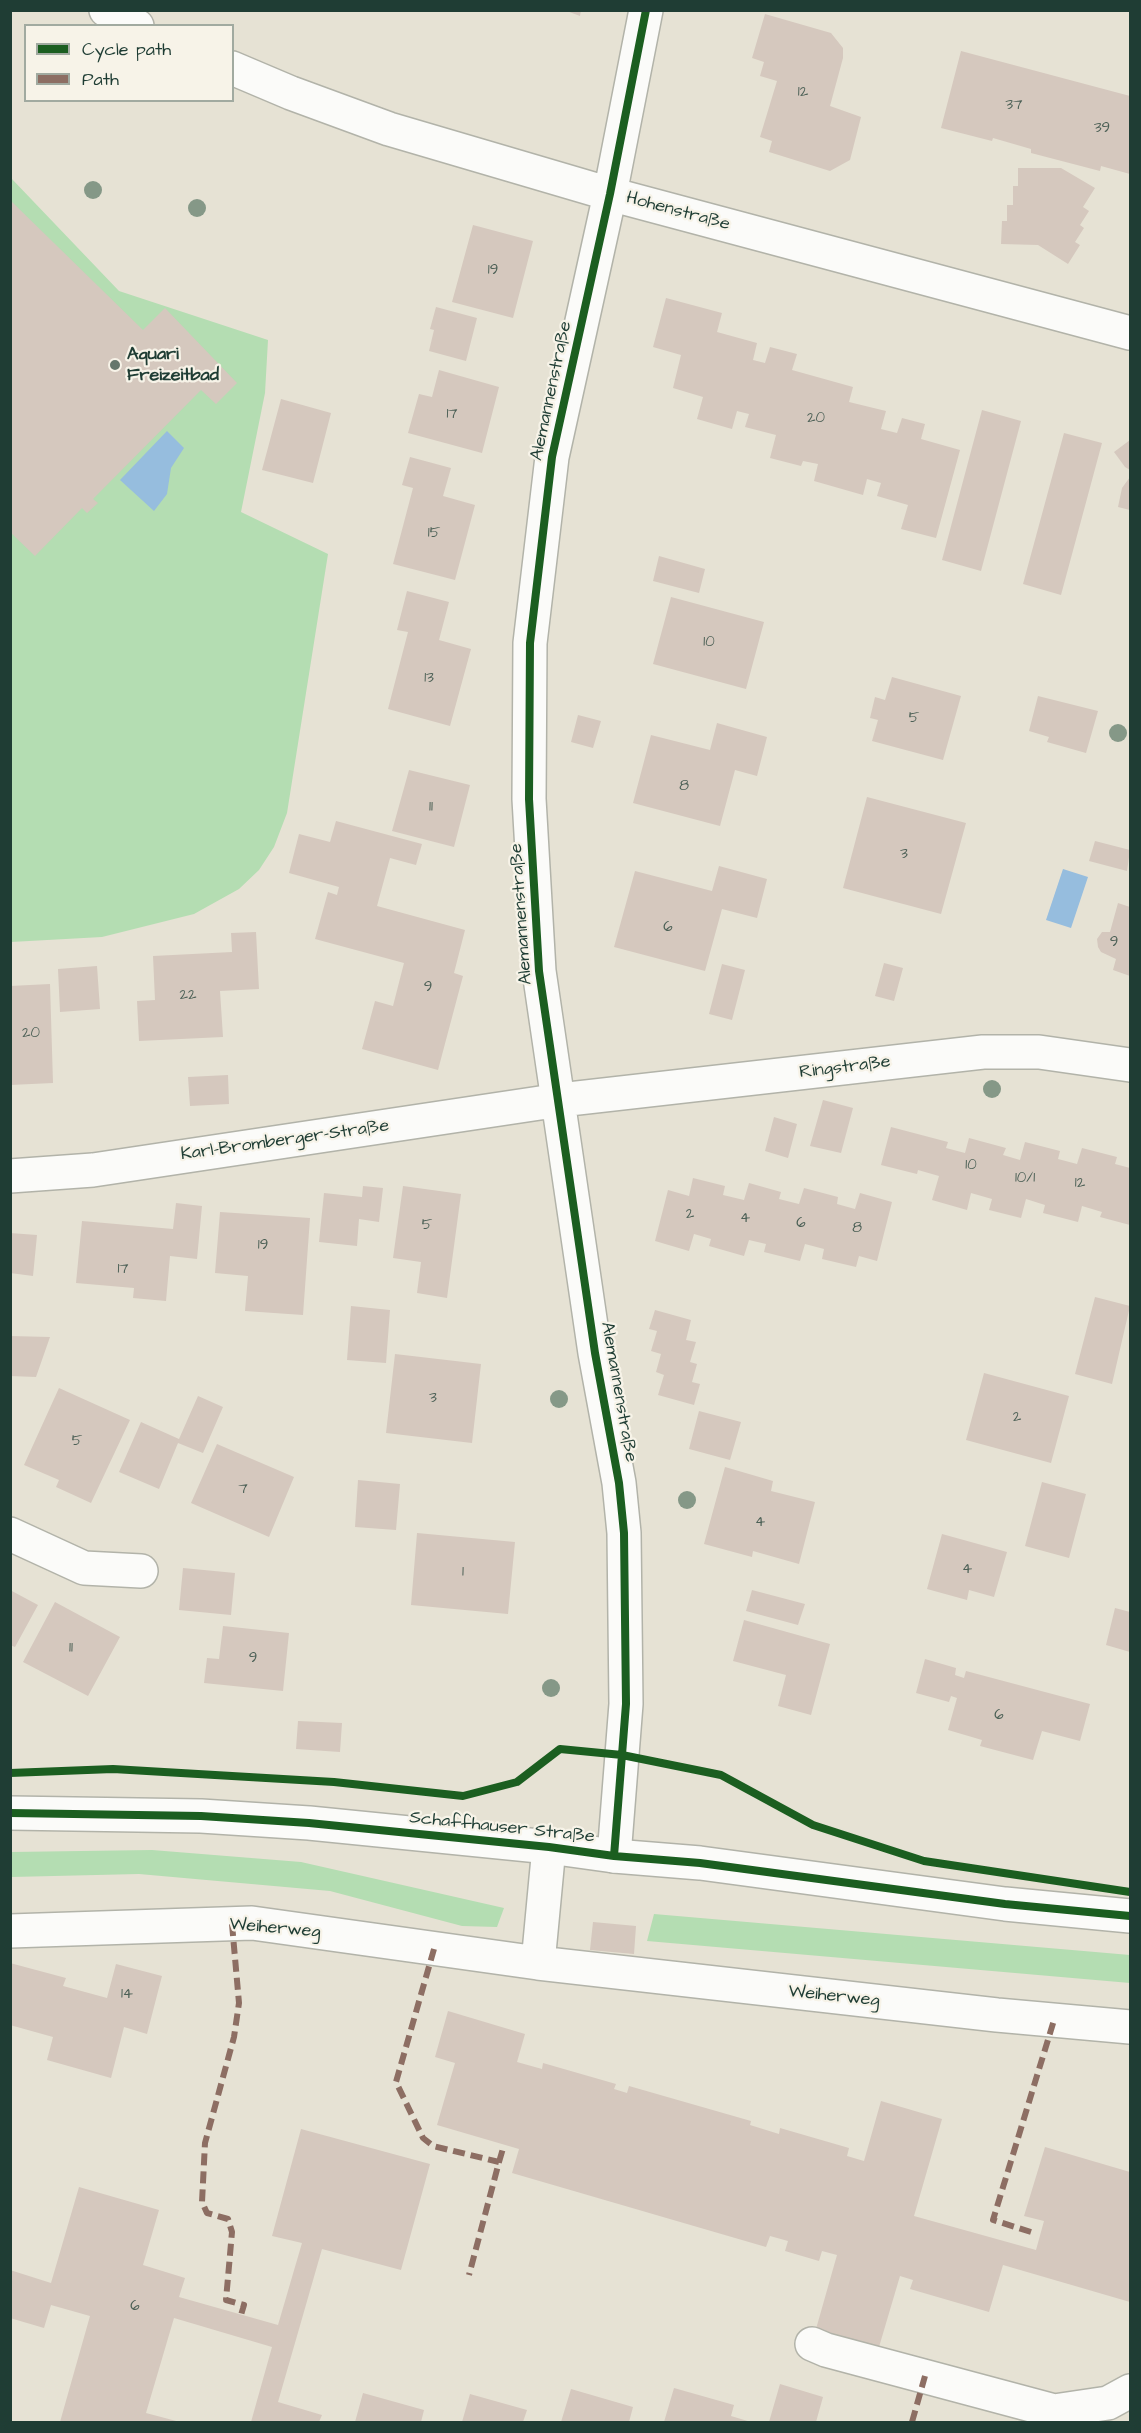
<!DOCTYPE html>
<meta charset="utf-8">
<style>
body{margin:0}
#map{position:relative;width:1141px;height:2433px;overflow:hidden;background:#e6e2d4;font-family:"Architects Daughter",sans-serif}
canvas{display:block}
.frame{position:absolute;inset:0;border:12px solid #1f3d34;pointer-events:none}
.legend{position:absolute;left:24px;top:24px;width:210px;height:78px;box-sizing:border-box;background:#f7f3e8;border:2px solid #a1aaa0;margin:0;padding:8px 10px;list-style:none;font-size:18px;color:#1f3d34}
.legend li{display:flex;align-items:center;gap:12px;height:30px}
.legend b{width:30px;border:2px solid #a1aaa0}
</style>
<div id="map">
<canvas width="1141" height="2433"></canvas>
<div class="frame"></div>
<ul class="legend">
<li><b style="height:8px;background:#1b5e20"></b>Cycle path</li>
<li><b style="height:8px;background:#8d6e63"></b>Path</li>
</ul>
</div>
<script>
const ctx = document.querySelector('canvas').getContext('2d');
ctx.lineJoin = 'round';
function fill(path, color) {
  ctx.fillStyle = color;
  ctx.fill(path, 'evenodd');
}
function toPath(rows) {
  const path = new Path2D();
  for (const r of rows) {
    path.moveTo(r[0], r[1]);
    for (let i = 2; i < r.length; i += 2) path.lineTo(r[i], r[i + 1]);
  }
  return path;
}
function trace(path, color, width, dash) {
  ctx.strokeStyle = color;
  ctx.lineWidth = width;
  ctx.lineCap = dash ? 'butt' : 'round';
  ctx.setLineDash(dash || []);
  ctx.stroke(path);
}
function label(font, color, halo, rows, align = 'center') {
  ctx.font = font + ' "Architects Daughter",sans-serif';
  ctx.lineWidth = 4.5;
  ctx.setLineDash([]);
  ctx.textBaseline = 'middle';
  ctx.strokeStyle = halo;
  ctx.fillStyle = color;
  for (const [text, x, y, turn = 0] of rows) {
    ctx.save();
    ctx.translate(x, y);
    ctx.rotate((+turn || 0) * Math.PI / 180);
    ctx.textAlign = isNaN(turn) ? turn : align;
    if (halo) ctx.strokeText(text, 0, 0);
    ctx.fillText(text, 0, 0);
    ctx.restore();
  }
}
const green = toPath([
 [11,178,119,291,268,340,265,393,241,512,328,554,287,813,274,847,259,870,239,889,194,914,102,937,11,942],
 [152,1850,301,1862,504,1908,497,1927,462,1926,330,1891,139,1874,11,1877,11,1852],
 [654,1914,1130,1955,1130,1983,647,1941]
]);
const water = toPath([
 [167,431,184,448,171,468,167,494,154,511,120,480],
 [1063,869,1088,877,1071,928,1046,920]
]);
const building = toPath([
 [564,10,581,10,580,16],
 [765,14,831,33,843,48,843,58,830,106,861,117,850,160,830,171,769,152,772,141,760,137,777,81,760,76,764,62,752,58],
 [961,51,1130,96,1130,174,1101,166,1100,171,1031,153,1031,149,993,138,992,141,941,128],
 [1018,168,1061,168,1095,188,1083,207,1089,211,1080,225,1084,228,1075,242,1080,245,1068,264,1038,245,1001,244,1002,221,1007,221,1007,205,1013,205,1013,186,1018,186],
 [10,200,143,330,165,308,237,383,216,404,201,390,93,499,98,503,87,513,82,508,35,556,10,532],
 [473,225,533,241,513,318,452,302],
 [666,298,722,313,717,332,757,343,753,360,765,363,770,347,797,354,792,370,853,387,849,402,886,411,881,429,897,433,902,418,925,424,921,439,960,450,936,538,901,529,908,505,877,496,881,483,867,479,863,495,814,481,818,464,803,461,801,466,770,458,776,435,745,427,749,414,737,411,732,429,697,419,703,397,673,388,681,355,653,347],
 [436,307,477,318,466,361,429,351,434,330,430,329],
 [439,370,499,387,482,453,408,433,419,394,432,397],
 [281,399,331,413,313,483,262,470],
 [982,410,1021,421,981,571,942,560],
 [1064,433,1102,443,1061,595,1023,584],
 [1130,440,1130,470,1125,467,1114,452],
 [410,457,451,468,443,496,475,505,455,580,393,564,413,488,402,485],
 [1130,477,1130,510,1118,507,1122,488],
 [659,556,705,569,699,593,653,581],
 [407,591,449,602,439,640,471,649,450,726,388,709,408,632,397,630],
 [671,597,764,622,746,689,653,664],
 [892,677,961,696,943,760,872,741,878,720,870,718,875,697,885,700],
 [1038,696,1098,711,1086,753,1047,742,1049,737,1029,731],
 [578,715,601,721,593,748,571,742],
 [717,723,767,737,757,776,735,770,720,826,633,803,651,735,710,750],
 [409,770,470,785,454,847,392,831],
 [867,797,966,823,941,914,843,888],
 [336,821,422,844,416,865,390,858,377,906,465,930,454,973,463,976,438,1070,362,1049,375,1001,393,1006,404,963,315,939,328,892,337,895,339,887,289,873,299,834,330,842],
 [1095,841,1130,850,1127,871,1089,861],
 [719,866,767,879,757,918,722,909,705,971,614,947,635,871,712,891],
 [1118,903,1130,907,1130,976,1113,970,1116,959,1101,952,1098,947,1097,939,1102,932,1110,932],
 [256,932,259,989,220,991,223,1037,139,1041,137,1001,155,1000,153,956,232,952,231,933],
 [884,963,903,968,894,1001,875,996],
 [722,964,745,970,732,1020,709,1014],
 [97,966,100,1009,60,1012,58,969],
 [50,984,53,1083,10,1085,10,986],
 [228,1075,229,1104,190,1106,188,1077],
 [823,1100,853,1108,841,1153,810,1146],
 [774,1117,797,1124,788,1158,765,1151],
 [891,1127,948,1142,946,1148,965,1153,969,1138,1006,1148,1003,1155,1020,1160,1025,1142,1060,1151,1058,1159,1077,1164,1082,1148,1117,1157,1115,1164,1130,1168,1130,1225,1100,1217,1102,1212,1082,1206,1078,1222,1043,1213,1045,1205,1026,1199,1021,1218,989,1210,992,1199,971,1193,967,1210,932,1200,939,1176,918,1170,917,1174,881,1165],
 [693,1178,725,1186,723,1195,744,1200,749,1183,781,1192,779,1199,799,1204,804,1188,838,1197,837,1204,855,1209,860,1193,892,1202,877,1261,859,1256,856,1267,822,1259,824,1249,805,1244,800,1261,764,1252,766,1244,749,1240,744,1256,709,1246,711,1239,694,1234,689,1251,655,1241,668,1190,689,1196],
 [363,1186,383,1188,379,1222,359,1219,357,1246,319,1242,324,1193,362,1197],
 [403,1186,461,1194,447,1298,417,1293,421,1262,393,1258],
 [176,1203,202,1206,197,1259,170,1256,166,1301,133,1298,134,1288,76,1283,82,1221,173,1229],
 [220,1212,310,1218,303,1315,245,1311,248,1276,215,1273],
 [10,1233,37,1235,33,1276,10,1273],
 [1095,1297,1130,1306,1112,1384,1075,1374],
 [351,1306,390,1310,386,1363,347,1360],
 [655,1310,691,1320,686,1340,696,1342,690,1362,697,1364,692,1382,700,1384,694,1405,658,1395,664,1375,656,1372,661,1354,651,1351,657,1331,649,1329],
 [10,1336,50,1337,36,1377,10,1376],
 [395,1354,481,1364,472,1443,386,1433],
 [984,1373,1069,1396,1051,1463,966,1440],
 [59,1388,130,1420,91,1503,56,1487,59,1480,24,1465],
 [198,1396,223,1407,203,1453,178,1443,159,1489,119,1472,141,1422,179,1439],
 [699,1411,741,1422,730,1460,689,1449],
 [217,1444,294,1477,269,1537,191,1503],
 [725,1467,773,1481,771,1491,815,1502,799,1564,753,1551,752,1557,704,1544],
 [358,1480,400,1484,396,1530,355,1527],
 [1042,1482,1086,1494,1069,1558,1025,1546],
 [417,1533,515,1542,508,1614,411,1605],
 [942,1534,1007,1552,994,1597,969,1590,967,1600,927,1589],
 [183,1568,235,1573,231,1615,179,1610],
 [10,1590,38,1605,15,1647,10,1645],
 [752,1590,805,1604,798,1625,746,1611],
 [55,1602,120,1637,88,1696,23,1662],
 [1115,1608,1130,1612,1130,1652,1106,1645],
 [744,1620,830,1644,811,1715,778,1706,786,1675,733,1661],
 [223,1626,289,1633,283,1691,204,1683,207,1658,219,1659],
 [925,1659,956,1668,955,1675,964,1678,966,1671,1090,1704,1080,1741,1042,1731,1033,1760,980,1746,982,1740,948,1730,957,1698,951,1696,949,1702,916,1693],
 [298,1721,342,1723,340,1752,296,1749],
 [593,1922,636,1926,634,1954,590,1950],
 [10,1963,66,1978,63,1986,107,1998,116,1964,162,1976,147,2034,124,2027,111,2078,47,2060,53,2037,10,2025],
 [448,2011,525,2034,517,2062,542,2069,543,2063,616,2084,614,2089,627,2093,629,2086,751,2121,750,2125,779,2134,780,2128,849,2148,847,2156,864,2161,881,2101,942,2119,914,2216,1036,2250,1044,2221,1024,2216,1045,2147,1130,2172,1130,2302,1003,2265,989,2312,910,2289,913,2280,900,2276,879,2347,816,2329,837,2255,822,2251,819,2261,785,2251,788,2241,770,2236,766,2247,512,2173,519,2149,437,2125,455,2063,435,2057],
 [301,2129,430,2164,401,2270,322,2249,278,2402,322,2415,319,2422,251,2422,272,2347,174,2318,146,2413,180,2422,60,2422,90,2316,51,2305,44,2328,10,2318,10,2270,51,2283,79,2187,159,2210,143,2265,185,2278,179,2297,278,2325,302,2243,272,2236],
 [780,2384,823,2397,816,2422,769,2422],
 [674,2388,734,2405,731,2416,751,2422,664,2422],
 [571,2389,633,2407,629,2422,561,2422],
 [363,2393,424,2410,421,2422,355,2422],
 [470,2394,527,2410,523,2422,462,2422]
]);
const minor = toPath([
 [106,10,137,26],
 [232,68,291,93,389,129,610,194,1130,333],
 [10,1176,93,1170,560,1100,983,1052,1039,1052,1130,1065],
 [10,1534,84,1568,141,1571],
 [549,1847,538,1963,997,2015,1130,2027],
 [614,1856,626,1704,624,1533,619,1483,595,1353,539,971,529,799,530,643,552,457,610,194,646,10],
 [10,1931,252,1923,538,1963],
 [812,2344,826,2350,1054,2411,1108,2403,1130,2391]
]);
const major = toPath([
 [10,1813,201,1816,309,1823,549,1847,614,1856,700,1863,1005,1904,1130,1916]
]);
const quiet = toPath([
 [232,1924,239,2003,234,2037,205,2143,202,2202,207,2213,228,2219,232,2232,226,2300,244,2305,241,2315],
 [434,1949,396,2082,423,2138,433,2146,499,2162,469,2275],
 [499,2162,504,2145],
 [1031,2232,993,2220,1054,2020],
 [912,2422,925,2376]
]);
const cycleway = toPath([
 [10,1773,113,1769,334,1782,463,1796,517,1782,560,1749,622,1755,721,1775,813,1825,924,1861,1130,1892],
 [10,1813,201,1816,309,1823,549,1847,614,1856,700,1863,1005,1904,1130,1916],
 [614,1856,626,1704,624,1533,619,1483,595,1353,539,971,529,799,530,643,552,457,610,194,646,10]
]);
const trees = [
 [93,190],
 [197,208],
 [1118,733],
 [992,1089],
 [559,1399],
 [687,1500],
 [551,1688]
];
const markers = [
 [115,365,6,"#65776c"]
];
const numberNames = [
 ["12",803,93],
 ["37",1014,106],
 ["39",1102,129],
 ["19",493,271],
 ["17",452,415],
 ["20",816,419],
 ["15",434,534],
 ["10",709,643],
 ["13",429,679],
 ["5",914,719],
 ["8",684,787],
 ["11",431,808],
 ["3",904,855],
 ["6",668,928],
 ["9",1114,943],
 ["9",428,988],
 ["22",188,996],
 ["20",31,1034],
 ["10",971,1166],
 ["10/1",1025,1179],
 ["12",1080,1184],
 ["2",690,1215],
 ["4",745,1219],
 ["6",801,1224],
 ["5",427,1226],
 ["8",857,1229],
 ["19",263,1246],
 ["17",123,1270],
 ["3",433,1399],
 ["2",1017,1418],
 ["5",77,1442],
 ["7",243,1490],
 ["4",760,1523],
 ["4",967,1570],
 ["1",463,1573],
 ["11",71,1649],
 ["9",253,1659],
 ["6",999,1716],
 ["14",127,1995],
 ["6",135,2307]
];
const streetNames = [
 ["Hohenstraße",678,212,15],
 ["Alemannenstraße",552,391,-78],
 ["Alemannenstraße",522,914,-94],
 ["Ringstraße",845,1068,-7],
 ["Karl-Bromberger-Straße",285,1141,-8],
 ["Alemannenstraße",618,1392,80],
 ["Schaffhauser Straße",502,1828,6],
 ["Weiherweg",275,1929,5],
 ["Weiherweg",834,1997,6]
];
const poiNames = [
 ["Aquari",127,355],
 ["Freizeitbad",127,376]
];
fill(green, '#b4ddb2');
fill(water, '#96bdde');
fill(building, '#d5c8be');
trace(minor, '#b2b3a9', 36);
trace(major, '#b2b3a9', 36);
trace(minor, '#fbfbf9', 33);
trace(major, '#fbfbf9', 33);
trace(quiet, '#8d6e63', 6, [12, 6]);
trace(cycleway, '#1b5e20', 8);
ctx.fillStyle = '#859887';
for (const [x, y] of trees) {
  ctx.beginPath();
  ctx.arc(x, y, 9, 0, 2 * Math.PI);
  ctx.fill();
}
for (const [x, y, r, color] of markers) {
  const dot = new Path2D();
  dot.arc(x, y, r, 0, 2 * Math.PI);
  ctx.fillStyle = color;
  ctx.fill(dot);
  trace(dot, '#f7f3e8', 2);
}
label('15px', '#4c6056', null, numberNames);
label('18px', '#1f3d34', '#f7f3e8', streetNames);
label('bold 18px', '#1f3d34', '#f7f3e8', poiNames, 'left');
</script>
